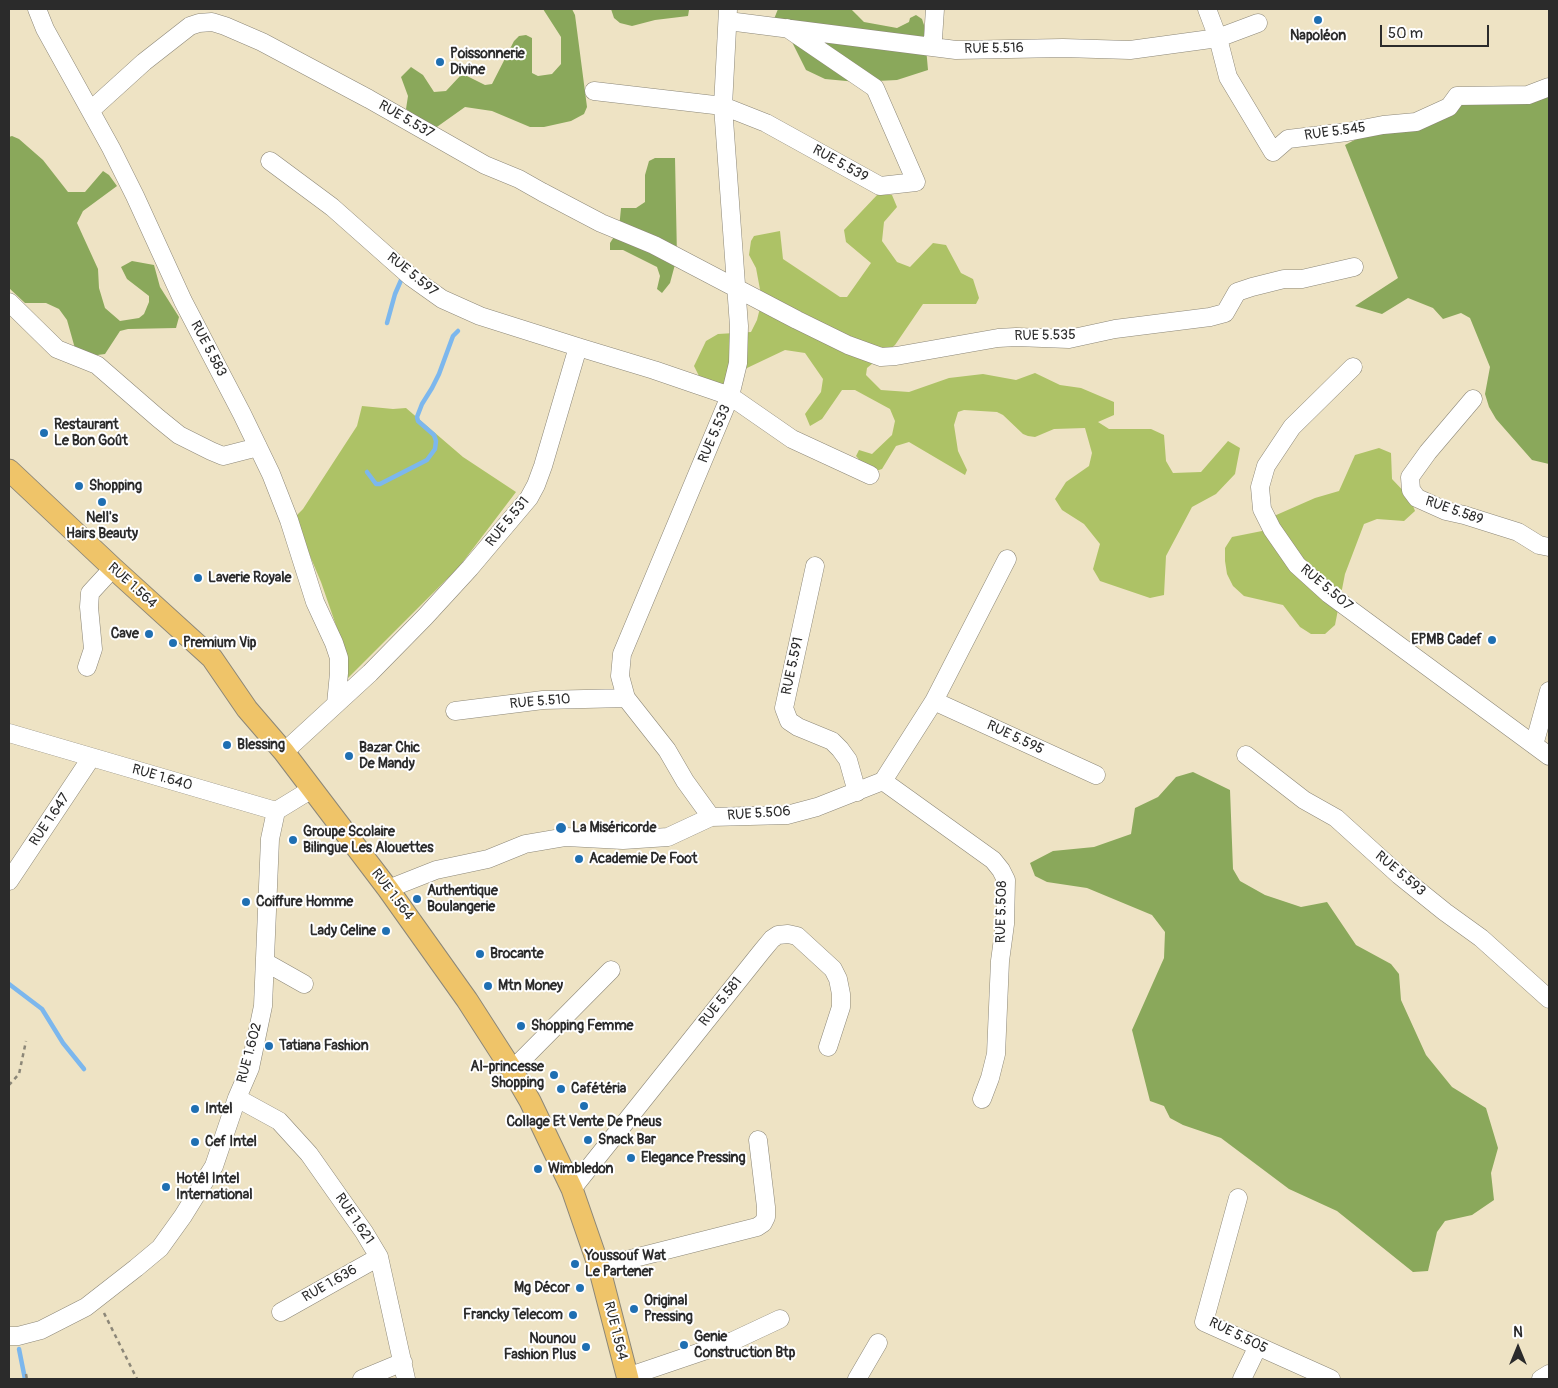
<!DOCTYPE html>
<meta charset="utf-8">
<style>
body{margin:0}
#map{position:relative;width:1558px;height:1388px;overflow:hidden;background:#eee3c4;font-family:Pangolin,sans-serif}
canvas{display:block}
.frame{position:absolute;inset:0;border:10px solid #2b2b2b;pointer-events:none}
.north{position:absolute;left:1493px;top:1323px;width:50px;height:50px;-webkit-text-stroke:4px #fff;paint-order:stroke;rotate:0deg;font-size:14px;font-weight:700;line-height:20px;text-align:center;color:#2b2b2b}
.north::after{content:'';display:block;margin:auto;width:18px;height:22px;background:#2b2b2b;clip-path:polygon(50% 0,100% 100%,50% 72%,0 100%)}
.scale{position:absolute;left:1380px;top:25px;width:109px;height:22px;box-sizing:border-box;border:2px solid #2b2b2b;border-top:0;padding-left:6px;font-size:15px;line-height:18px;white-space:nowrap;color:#2b2b2b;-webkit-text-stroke:4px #fff;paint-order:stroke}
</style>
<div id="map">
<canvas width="1558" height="1388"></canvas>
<div class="frame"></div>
<div class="north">N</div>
<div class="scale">50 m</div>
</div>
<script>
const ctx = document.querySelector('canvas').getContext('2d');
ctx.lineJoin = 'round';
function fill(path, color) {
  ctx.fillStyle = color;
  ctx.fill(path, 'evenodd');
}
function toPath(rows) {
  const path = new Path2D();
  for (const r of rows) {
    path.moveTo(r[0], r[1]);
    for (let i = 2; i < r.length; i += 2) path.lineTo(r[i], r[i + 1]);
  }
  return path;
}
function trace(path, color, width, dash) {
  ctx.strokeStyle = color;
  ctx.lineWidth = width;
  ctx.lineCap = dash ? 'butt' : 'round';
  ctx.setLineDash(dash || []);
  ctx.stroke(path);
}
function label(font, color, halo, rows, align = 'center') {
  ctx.font = font + ' Pangolin,sans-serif';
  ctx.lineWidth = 4;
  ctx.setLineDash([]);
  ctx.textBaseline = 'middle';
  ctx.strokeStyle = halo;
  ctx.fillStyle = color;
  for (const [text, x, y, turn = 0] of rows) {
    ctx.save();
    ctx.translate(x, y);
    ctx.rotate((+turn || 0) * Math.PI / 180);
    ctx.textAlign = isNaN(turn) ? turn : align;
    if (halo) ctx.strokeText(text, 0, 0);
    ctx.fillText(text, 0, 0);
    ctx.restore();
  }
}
const green = toPath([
 [878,194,892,195,897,207,884,222,882,241,897,262,910,267,933,243,946,245,961,273,973,279,979,298,976,304,923,304,895,345,867,368,866,375,881,390,909,392,949,378,983,374,1016,380,1035,373,1060,385,1081,388,1114,402,1114,415,1098,422,1109,429,1151,429,1164,435,1166,461,1173,473,1201,472,1228,441,1240,448,1235,474,1216,494,1192,507,1166,556,1164,595,1150,598,1100,581,1093,569,1100,544,1084,524,1062,510,1055,499,1066,482,1089,466,1092,453,1085,428,1054,429,1035,437,1028,436,1023,434,1003,415,997,412,964,410,958,412,954,425,958,451,967,470,965,475,909,442,896,446,882,469,876,471,869,471,856,456,859,450,872,454,892,435,895,421,890,409,855,390,842,390,822,419,810,426,805,414,821,392,823,379,805,353,785,350,747,368,726,386,703,384,694,366,706,341,718,334,751,332,757,320,762,300,756,268,749,255,751,241,754,236,780,231,783,259,840,297,847,297,871,263,846,242,844,230],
 [362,406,393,409,406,408,463,457,516,492,459,567,346,680,338,631,321,582,294,518,303,509,357,426],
 [1379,448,1391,453,1392,479,1410,498,1415,511,1404,521,1377,519,1364,524,1345,574,1335,625,1325,634,1311,634,1300,627,1283,605,1244,596,1233,586,1227,574,1225,561,1225,548,1232,537,1272,529,1274,516,1315,498,1339,491,1355,455]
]);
const forest = toPath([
 [543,9,572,9,575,15,587,107,584,114,571,121,544,127,530,127,492,111,465,107,434,129,406,109,408,96,401,77,411,67,423,75,434,92,446,91,460,76,467,76,485,85,492,84,514,41,519,36,526,35,532,38,532,73,538,76,552,74,561,64,561,37],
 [611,9,689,9,689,10,688,16,655,20,632,26,620,23,614,18],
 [778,9,851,9,864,22,897,28,909,22,910,18,916,15,922,19,924,25,928,70,897,80,857,82,825,79,806,70,789,36,772,24],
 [1549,94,1549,464,1532,460,1496,419,1489,407,1485,394,1490,367,1470,318,1461,313,1443,319,1433,308,1408,298,1382,314,1355,306,1398,278,1345,145,1366,134,1433,122,1467,101],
 [12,136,19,139,43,160,68,192,85,192,103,171,109,175,117,186,83,211,77,223,98,269,99,288,105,308,120,321,139,318,144,314,149,302,149,296,127,279,121,267,132,261,154,265,160,287,179,317,176,328,128,329,120,331,105,354,90,356,76,352,67,320,59,309,46,303,25,303,9,288,9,137],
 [655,158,675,158,677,257,670,283,662,293,657,289,660,276,657,267,623,250,610,250,610,243,619,229,621,208,636,208,645,202,645,175,649,161],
 [1193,772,1230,790,1233,869,1240,881,1265,895,1301,907,1327,902,1356,945,1391,964,1399,974,1401,1000,1426,1055,1452,1087,1486,1108,1498,1148,1491,1173,1494,1200,1472,1215,1445,1221,1437,1232,1428,1271,1413,1272,1337,1211,1289,1189,1221,1138,1183,1125,1170,1118,1164,1106,1150,1101,1132,1030,1164,958,1165,932,1152,915,1087,888,1047,882,1035,876,1030,863,1053,851,1094,847,1131,834,1135,808,1158,797,1176,777]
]);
const stream = toPath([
 [387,323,395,294,402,278],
 [367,472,376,484,380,484,427,460,435,449,436,441,434,435,418,421,417,417,422,404,432,388,439,374,453,336,458,331],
 [9,984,42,1009,63,1043,84,1069],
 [19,1349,25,1379]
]);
const path = toPath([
 [9,1085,19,1074,26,1041],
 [104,1313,137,1379],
 [26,1374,27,1379]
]);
const minor = toPath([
 [37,9,45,29,111,148,135,196,183,301,242,414,271,474,289,520,315,602,334,643,339,658,339,673,336,704],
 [1207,9,1218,38,1228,77,1273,152,1288,139,1347,132,1383,125,1416,122,1449,107,1457,96,1528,95,1549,87],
 [728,21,956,50,1063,48,1130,50,1218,38,1258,23],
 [933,39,935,9],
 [594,91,723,106,766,123,880,186,916,182,875,88,787,28],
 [91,110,144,62,190,26,199,23,212,22,225,26,262,42,369,99,485,165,519,179,542,192,601,223,654,245,797,320,848,345,881,357,896,356,998,338,1016,337,1069,339,1115,329,1210,317,1225,313,1237,292,1252,287,1284,279,1302,279,1354,267],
 [270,161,332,207,411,277,442,299,480,316,578,347],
 [9,302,57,349,97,365,158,418,179,435,211,451,223,456,258,447],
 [1353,367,1292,427,1266,466,1260,487,1262,509,1272,529,1297,565,1329,594,1549,756],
 [1473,399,1428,452,1410,477,1411,490,1417,498,1446,511,1464,515,1518,532,1539,545,1549,547],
 [815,566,784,708,789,721,798,727,832,741,840,749,848,760,857,792],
 [87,667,93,649,89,607,90,593,113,568],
 [934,701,1096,775],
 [455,711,543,700,626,698],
 [9,733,276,811,312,789],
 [1534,745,1549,691],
 [284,752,370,673,425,617,470,568,529,498,536,485,543,466,578,347,654,370,730,396,792,439,870,475],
 [1246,755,1304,800,1336,818,1399,875,1445,912,1481,938,1549,999],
 [883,781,993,860,1001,870,1006,880,1005,924,1000,961,996,1054,990,1078,982,1099],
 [711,817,685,781,667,750,626,698,620,676,622,654,730,396,738,363,739,326,723,106,728,9],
 [9,881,91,758],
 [388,889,436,870,488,859,525,844,566,837,623,840,668,837,711,817,787,815,817,807,883,781,934,701,1007,559],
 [265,962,304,984],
 [512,1070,611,970],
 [237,1098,279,1121,309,1154,364,1232,379,1257,406,1379],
 [572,1189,762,951,772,939,778,935,788,934,797,936,833,969,838,979,841,994,841,1007,828,1047],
 [1238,1198,1204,1322,1331,1379],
 [599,1267,757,1227,763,1223,766,1217,766,1207,758,1140],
 [281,1312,379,1257],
 [9,1336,18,1336,41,1330,86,1307,136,1268,160,1248,183,1216,214,1166,237,1098,250,1068,263,1006,270,839,276,811],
 [627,1377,733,1341,780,1319],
 [362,1379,403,1362],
 [857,1379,878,1343],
 [1242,1379,1258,1346],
 [1541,1379,1549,1374]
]);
const major = toPath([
 [9,470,113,568,212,658,247,709,284,752,388,889,467,1000,512,1070,530,1101,572,1189,599,1267,628,1379]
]);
const markers = [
 [1318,20,5,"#1f6fb2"],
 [440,62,5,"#1f6fb2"],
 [44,433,5,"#1f6fb2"],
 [79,486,5,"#1f6fb2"],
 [102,502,5,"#1f6fb2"],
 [198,578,5,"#1f6fb2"],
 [149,634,5,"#1f6fb2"],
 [1492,640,5,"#1f6fb2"],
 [173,643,5,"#1f6fb2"],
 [227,745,5,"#1f6fb2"],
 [349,756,5,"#1f6fb2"],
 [561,828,6,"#1f6fb2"],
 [293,840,5,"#1f6fb2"],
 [579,859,5,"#1f6fb2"],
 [417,899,5,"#1f6fb2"],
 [246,902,5,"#1f6fb2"],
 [386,931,5,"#1f6fb2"],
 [480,954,5,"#1f6fb2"],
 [488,986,5,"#1f6fb2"],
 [521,1026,5,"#1f6fb2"],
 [269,1046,5,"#1f6fb2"],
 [554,1075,5,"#1f6fb2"],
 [561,1089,5,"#1f6fb2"],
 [584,1106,5,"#1f6fb2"],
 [195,1109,5,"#1f6fb2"],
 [588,1140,5,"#1f6fb2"],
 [195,1142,5,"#1f6fb2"],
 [631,1158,5,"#1f6fb2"],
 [538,1169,5,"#1f6fb2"],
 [166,1187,5,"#1f6fb2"],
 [575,1264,5,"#1f6fb2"],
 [580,1288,5,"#1f6fb2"],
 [634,1309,5,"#1f6fb2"],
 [573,1315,5,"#1f6fb2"],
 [684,1345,5,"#1f6fb2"],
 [586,1347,5,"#1f6fb2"]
];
const poiNames = [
 ["Napoléon",1318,36,"center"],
 ["Poissonnerie",450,54],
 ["Divine",450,70],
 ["Restaurant",54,425],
 ["Le Bon Goût",54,441],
 ["Shopping",89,486],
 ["Nell's",102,518,"center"],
 ["Hairs Beauty",102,534,"center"],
 ["Laverie Royale",208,578],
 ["Cave",139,634,"right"],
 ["EPMB Cadef",1482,640,"right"],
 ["Premium Vip",183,643],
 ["Blessing",237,745],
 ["Bazar Chic",359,748],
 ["De Mandy",359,764],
 ["La Miséricorde",572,828],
 ["Groupe Scolaire",303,832],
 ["Bilingue Les Alouettes",303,848],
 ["Academie De Foot",589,859],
 ["Authentique",427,891],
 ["Boulangerie",427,907],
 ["Coiffure Homme",256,902],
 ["Lady Celine",376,931,"right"],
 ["Brocante",490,954],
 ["Mtn Money",498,986],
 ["Shopping Femme",531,1026],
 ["Tatiana Fashion",279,1046],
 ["Al-princesse",544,1067,"right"],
 ["Shopping",544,1083,"right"],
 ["Cafétéria",571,1089],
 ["Intel",205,1109],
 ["Collage Et Vente De Pneus",584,1122,"center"],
 ["Snack Bar",598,1140],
 ["Cef Intel",205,1142],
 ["Elegance Pressing",641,1158],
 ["Wimbledon",548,1169],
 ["Hotêl Intel",176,1179],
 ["International",176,1195],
 ["Youssouf Wat",585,1256],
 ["Le Partener",585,1272],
 ["Mg Décor",570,1288,"right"],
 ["Original",644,1301],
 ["Pressing",644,1317],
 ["Francky Telecom",563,1315,"right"],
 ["Genie",694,1337],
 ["Construction Btp",694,1353],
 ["Nounou",576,1339,"right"],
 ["Fashion Plus",576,1355,"right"]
];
const streetNames = [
 ["RUE 5.516",994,49,-1],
 ["RUE 5.537",406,120,30],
 ["RUE 5.545",1335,132,-8],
 ["RUE 5.539",840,164,29],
 ["RUE 5.597",412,275,39],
 ["RUE 5.535",1045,336,-1],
 ["RUE 5.583",208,349,62],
 ["RUE 5.533",715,434,-67],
 ["RUE 5.589",1454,511,19],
 ["RUE 5.531",508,522,-51],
 ["RUE 1.564",132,586,42],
 ["RUE 5.507",1326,588,40],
 ["RUE 5.591",793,666,-78],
 ["RUE 5.510",540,702,-5],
 ["RUE 5.595",1015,738,25],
 ["RUE 1.640",162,778,16],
 ["RUE 5.506",759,814,-4],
 ["RUE 1.647",50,820,-56],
 ["RUE 5.593",1400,874,40],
 ["RUE 1.564",392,895,53],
 ["RUE 5.508",1002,912,-89],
 ["RUE 5.581",721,1002,-51],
 ["RUE 1.602",250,1053,-75],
 ["RUE 1.621",354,1219,56],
 ["RUE 1.636",330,1284,-30],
 ["RUE 1.564",615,1331,76],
 ["RUE 5.505",1238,1336,26]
];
fill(green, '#adc266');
fill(forest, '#8aa85b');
trace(stream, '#7cb7ed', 4.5);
trace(minor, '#8c8778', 19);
trace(major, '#8c8778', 23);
trace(path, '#8c8778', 2.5, [4, 4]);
trace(minor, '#fff', 18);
trace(major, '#efc469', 21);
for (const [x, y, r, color] of markers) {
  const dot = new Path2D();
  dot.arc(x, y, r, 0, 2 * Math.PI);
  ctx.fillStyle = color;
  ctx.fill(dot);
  trace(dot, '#fff', 2);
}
label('bold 14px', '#2b2b2b', '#fff', poiNames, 'left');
label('14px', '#2b2b2b', '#fff', streetNames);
</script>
